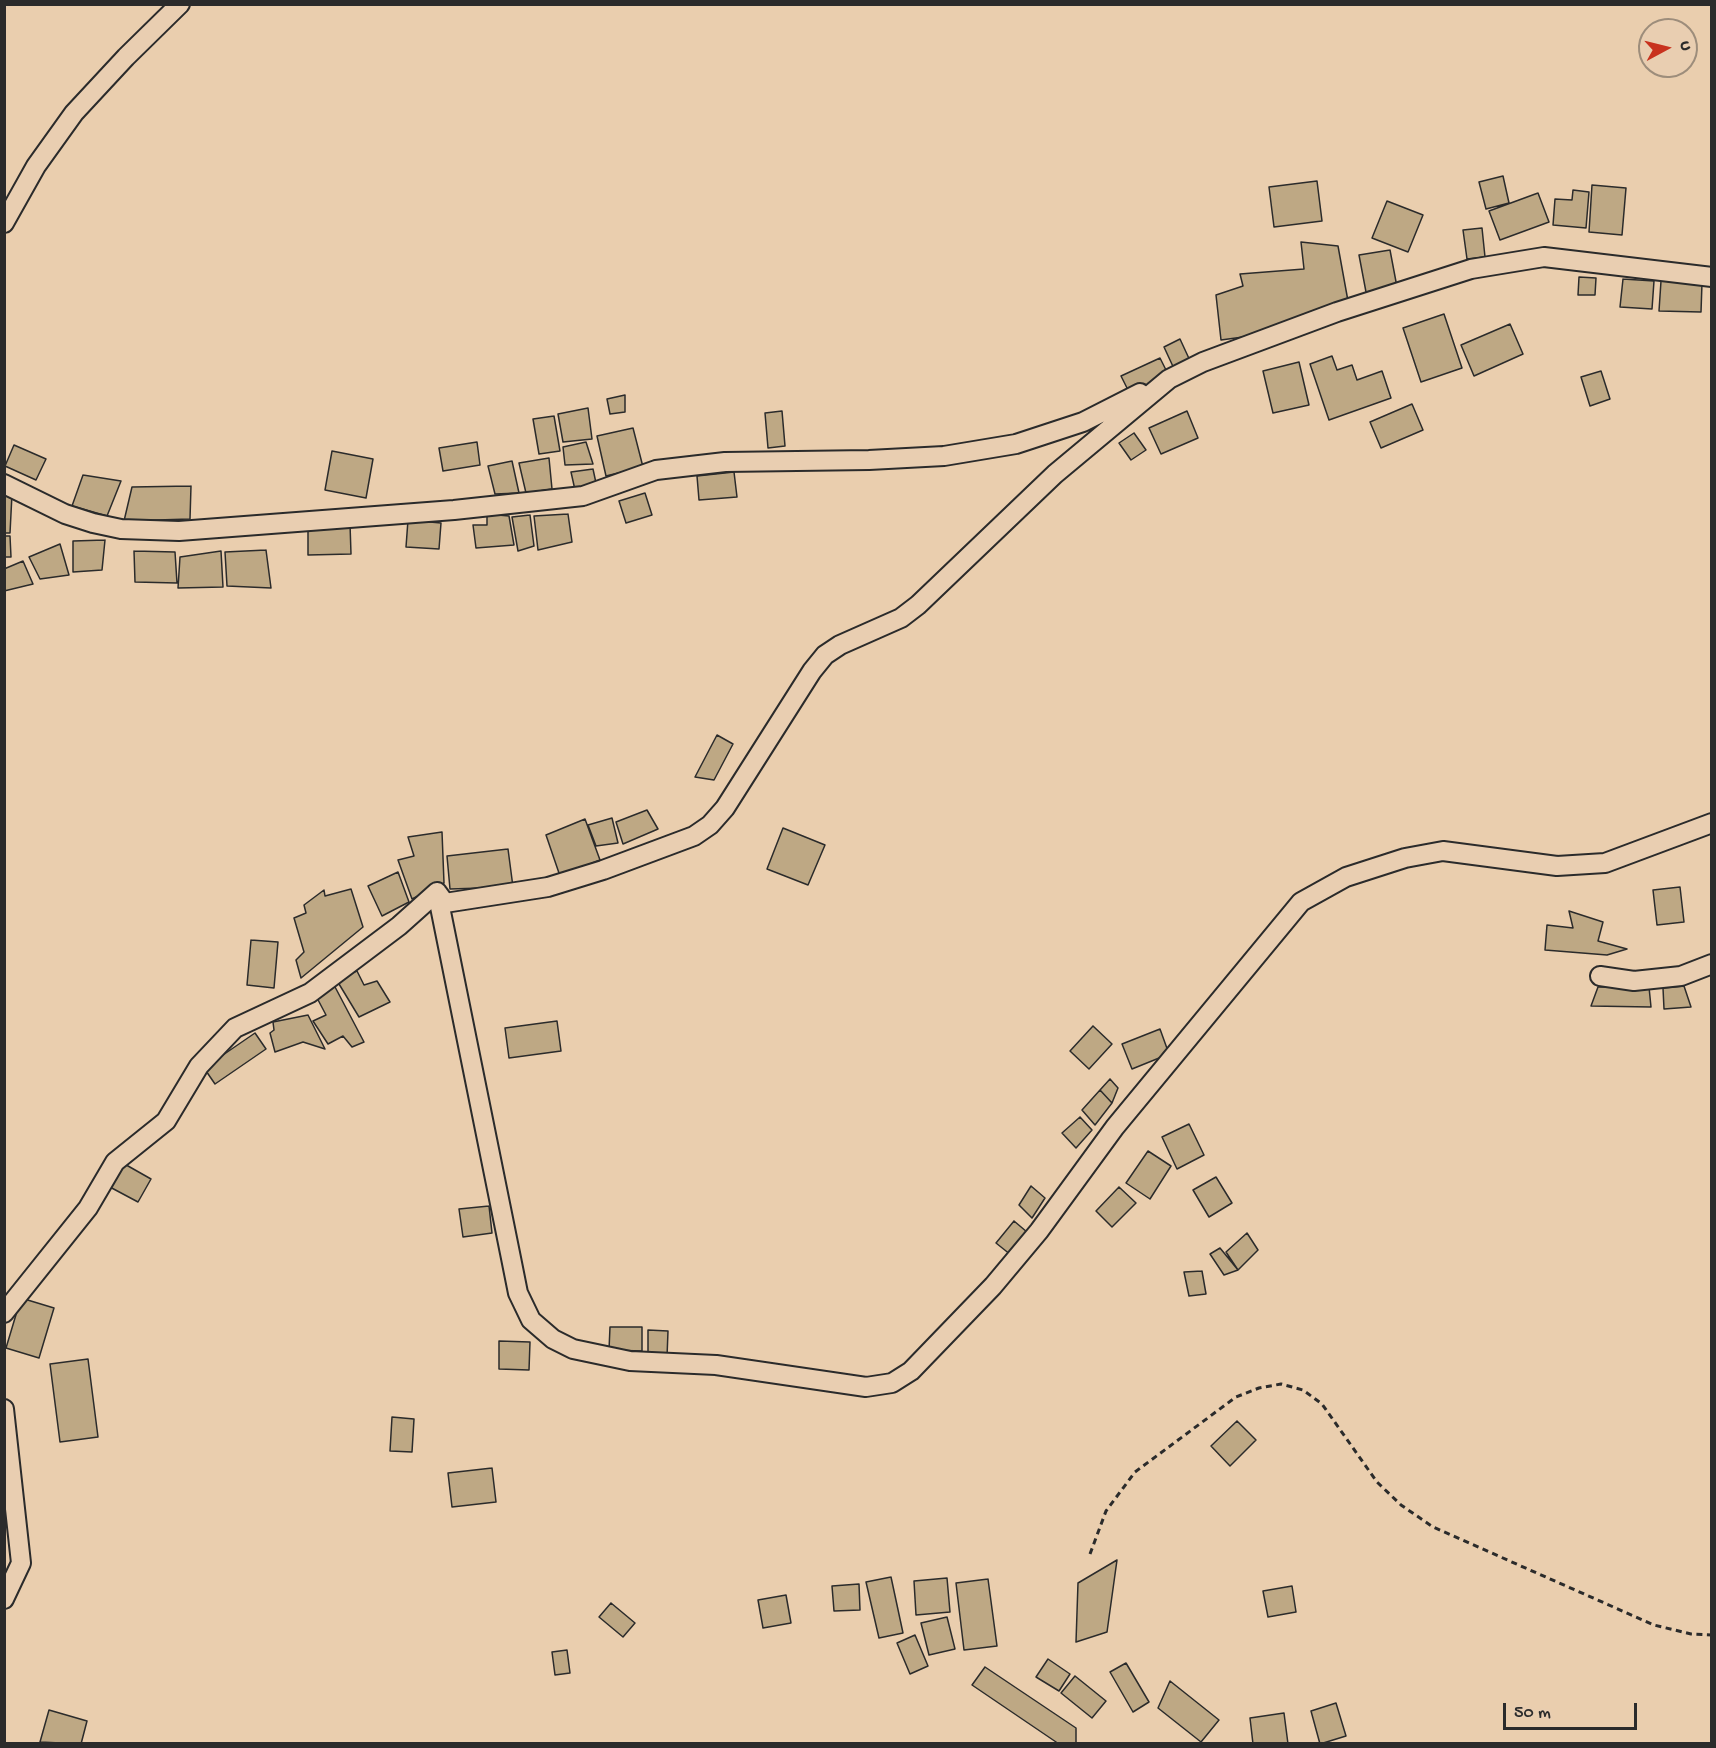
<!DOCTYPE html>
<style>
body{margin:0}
#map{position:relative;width:1716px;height:1748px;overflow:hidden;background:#eaceae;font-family:"Gochi Hand",sans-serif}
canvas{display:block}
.frame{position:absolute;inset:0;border:6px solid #2b2b2b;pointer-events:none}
.north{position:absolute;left:1638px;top:18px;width:60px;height:60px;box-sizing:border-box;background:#e9ceb1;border:2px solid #9d8d7b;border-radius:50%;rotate:83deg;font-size:16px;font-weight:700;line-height:24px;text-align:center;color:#2b2b2b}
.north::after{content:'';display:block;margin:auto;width:21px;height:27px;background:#c8321e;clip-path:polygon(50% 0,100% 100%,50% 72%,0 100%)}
.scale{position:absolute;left:1503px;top:1703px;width:134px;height:27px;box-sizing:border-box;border:3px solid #2b2b2b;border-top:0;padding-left:8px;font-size:18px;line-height:21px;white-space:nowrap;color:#2b2b2b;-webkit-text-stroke:4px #e9ceb1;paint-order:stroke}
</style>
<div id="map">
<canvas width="1716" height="1748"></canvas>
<div class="frame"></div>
<div class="north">U</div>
<div class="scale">50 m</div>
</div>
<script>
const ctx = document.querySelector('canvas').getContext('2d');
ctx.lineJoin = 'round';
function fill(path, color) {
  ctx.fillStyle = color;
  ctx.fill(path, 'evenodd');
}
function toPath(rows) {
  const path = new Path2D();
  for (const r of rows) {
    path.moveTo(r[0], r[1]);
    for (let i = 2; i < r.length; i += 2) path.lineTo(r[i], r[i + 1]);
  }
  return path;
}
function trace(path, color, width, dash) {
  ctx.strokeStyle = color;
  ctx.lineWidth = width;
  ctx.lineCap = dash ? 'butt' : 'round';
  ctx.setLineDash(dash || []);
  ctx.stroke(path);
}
const building = toPath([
 [1503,176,1509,203,1486,209,1479,182,1503,176],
 [1317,181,1322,221,1274,227,1269,187,1317,181],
 [1592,185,1626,188,1622,235,1589,232,1592,185],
 [1573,190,1589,192,1586,228,1553,225,1555,199,1572,200,1573,190],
 [1538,193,1549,222,1500,240,1489,211,1538,193],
 [1387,201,1423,215,1408,252,1372,238,1387,201],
 [1482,228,1485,257,1467,259,1463,230,1482,228],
 [1301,242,1338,246,1348,301,1243,342,1243,337,1221,340,1216,295,1243,286,1240,274,1304,269,1301,242],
 [1390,250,1397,287,1366,292,1359,255,1390,250],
 [1579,277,1596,278,1595,295,1578,295,1579,277],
 [1623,279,1654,281,1652,309,1620,307,1623,279],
 [1661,281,1702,283,1701,312,1659,311,1661,281],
 [1444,314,1462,368,1421,382,1403,328,1444,314],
 [1510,324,1523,354,1474,376,1461,345,1510,324],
 [1180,339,1192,365,1176,373,1164,347,1180,339],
 [1332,356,1337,370,1352,365,1357,380,1382,371,1391,398,1329,420,1310,364,1332,356],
 [1160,358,1169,376,1130,394,1121,376,1160,358],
 [1299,362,1309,405,1273,413,1263,371,1299,362],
 [1601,371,1610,399,1590,406,1581,377,1601,371],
 [625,395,625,412,610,414,607,399,625,395],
 [1412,404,1423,430,1381,448,1370,422,1412,404],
 [588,408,592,439,563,442,558,414,588,408],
 [782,411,785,446,768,448,765,413,782,411],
 [1187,411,1198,438,1161,454,1149,428,1187,411],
 [554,416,560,451,539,454,533,419,554,416],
 [633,428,643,467,606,476,597,436,633,428],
 [1134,433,1146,450,1131,460,1119,443,1134,433],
 [477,442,480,465,443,471,439,448,477,442],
 [586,442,593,464,565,465,563,447,586,442],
 [14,445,46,459,36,480,5,466,14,445],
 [332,451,373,459,366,498,325,490,332,451],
 [549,458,552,489,526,493,519,463,549,458],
 [512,461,519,493,495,494,488,466,512,461],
 [593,469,596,483,575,490,571,472,593,469],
 [734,472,737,497,699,500,697,476,734,472],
 [83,475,121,481,107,516,72,506,83,475],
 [191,486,190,519,124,521,132,487,191,486],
 [4,493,12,494,10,533,4,533,4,493],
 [645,493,652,515,626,523,619,501,645,493],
 [487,514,509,516,514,545,476,548,473,525,487,525,487,514],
 [568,514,572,542,538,550,534,516,568,514],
 [530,515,534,546,518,551,512,517,530,515],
 [408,520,441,523,439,549,406,547,408,520],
 [308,524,350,524,351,554,308,555,308,524],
 [4,536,10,536,11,557,4,557,4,536],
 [105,540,102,570,73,572,73,541,105,540],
 [60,544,69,575,40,579,29,557,60,544],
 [266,550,271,588,227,586,225,552,266,550],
 [134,551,175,552,177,583,135,582,134,551],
 [221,551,223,587,178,588,180,557,221,551],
 [23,561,33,584,4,591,4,569,23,561],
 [717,735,733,744,714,780,695,777,717,735],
 [647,810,658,829,623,844,616,822,647,810],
 [612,818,618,843,596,846,588,825,612,818],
 [585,819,600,860,560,876,546,835,585,819],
 [783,828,825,845,808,885,767,869,783,828],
 [442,832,444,883,412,899,398,860,414,856,408,837,442,832],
 [508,849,513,887,450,889,447,856,508,849],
 [398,872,409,902,382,916,368,886,398,872],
 [1680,887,1684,922,1657,925,1653,890,1680,887],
 [351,889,363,927,301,978,296,960,304,952,294,918,306,913,304,905,324,890,325,896,351,889],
 [1569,911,1603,922,1598,941,1627,949,1607,955,1545,950,1547,925,1573,928,1569,911],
 [251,940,278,942,274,988,247,985,251,940],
 [357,971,364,985,377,981,390,1002,359,1017,336,979,357,971],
 [334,985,364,1042,352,1047,343,1036,328,1044,313,1021,326,1015,316,996,334,985],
 [1684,986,1691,1007,1664,1009,1663,988,1684,986],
 [1598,987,1649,987,1651,1007,1591,1006,1598,987],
 [308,1015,325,1049,303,1042,275,1052,270,1033,274,1030,273,1022,308,1015],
 [557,1021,561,1051,509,1058,505,1028,557,1021],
 [1093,1026,1112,1044,1089,1069,1070,1051,1093,1026],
 [1160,1029,1169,1054,1132,1069,1122,1044,1160,1029],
 [255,1033,266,1049,215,1084,204,1068,255,1033],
 [1110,1079,1118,1088,1112,1103,1100,1090,1110,1079],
 [1100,1090,1112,1103,1095,1125,1082,1110,1100,1090],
 [1080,1117,1092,1130,1076,1148,1062,1133,1080,1117],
 [1189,1124,1204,1155,1177,1169,1162,1137,1189,1124],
 [1148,1151,1171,1166,1150,1199,1126,1183,1148,1151],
 [121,1162,151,1179,138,1202,108,1186,121,1162],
 [1216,1177,1232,1203,1209,1217,1193,1190,1216,1177],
 [1031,1186,1045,1198,1032,1218,1019,1205,1031,1186],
 [1119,1187,1136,1203,1112,1227,1096,1211,1119,1187],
 [489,1206,492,1233,463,1237,459,1209,489,1206],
 [1014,1221,1027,1232,1011,1255,996,1243,1014,1221],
 [1247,1233,1258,1250,1238,1270,1226,1252,1247,1233],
 [1220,1248,1238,1270,1224,1275,1210,1254,1220,1248],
 [1202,1271,1206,1294,1189,1296,1184,1272,1202,1271],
 [21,1298,54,1308,39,1358,6,1348,21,1298],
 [610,1327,642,1327,642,1351,609,1350,610,1327],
 [648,1330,668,1331,667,1357,648,1357,648,1330],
 [499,1341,530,1342,529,1370,499,1369,499,1341],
 [88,1359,98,1437,60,1442,50,1364,88,1359],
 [392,1417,414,1419,412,1452,390,1451,392,1417],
 [1237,1421,1256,1440,1230,1466,1211,1446,1237,1421],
 [492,1468,496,1502,452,1507,448,1473,492,1468],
 [1117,1560,1107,1632,1076,1642,1078,1583,1117,1560],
 [891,1577,903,1633,879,1638,866,1582,891,1577],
 [947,1578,950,1612,916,1615,914,1581,947,1578],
 [988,1579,997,1646,964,1650,956,1583,988,1579],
 [859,1584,860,1610,834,1611,832,1586,859,1584],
 [1292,1586,1296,1612,1268,1617,1263,1591,1292,1586],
 [786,1595,791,1623,763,1628,758,1600,786,1595],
 [611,1603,635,1623,623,1637,599,1617,611,1603],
 [947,1617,955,1649,929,1655,921,1623,947,1617],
 [915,1635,928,1666,910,1674,897,1643,915,1635],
 [567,1650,570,1673,555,1675,552,1652,567,1650],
 [1048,1659,1070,1674,1059,1691,1036,1677,1048,1659],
 [1126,1663,1149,1702,1133,1712,1110,1672,1126,1663],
 [985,1667,1076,1728,1076,1744,1059,1744,972,1685,985,1667],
 [1075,1676,1106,1701,1092,1718,1061,1693,1075,1676],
 [1170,1681,1219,1720,1201,1742,1158,1708,1170,1681],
 [1336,1703,1346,1736,1320,1744,1311,1711,1336,1703],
 [49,1710,87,1721,81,1744,40,1742,49,1710],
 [1284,1713,1288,1744,1253,1744,1250,1718,1284,1713]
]);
const path = toPath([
 [1090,1554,1106,1511,1135,1472,1236,1397,1259,1388,1281,1384,1303,1390,1322,1404,1377,1482,1401,1505,1433,1527,1654,1625,1691,1634,1712,1635]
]);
const minor = toPath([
 [4,223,36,166,74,113,126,57,180,4],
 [4,484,65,514,93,523,121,529,179,531,454,510,583,496,656,470,725,462,869,460,944,456,1016,444,1083,422,1140,393],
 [437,892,511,1258,518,1293,531,1320,553,1339,573,1349,630,1361,716,1365,866,1387,892,1383,911,1371,993,1286,1039,1231,1115,1127,1301,902,1346,877,1405,858,1443,851,1557,866,1605,863,1712,823],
 [1600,976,1634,981,1681,976,1712,964],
 [4,1313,88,1208,115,1162,166,1121,199,1066,235,1028,310,993,399,926,437,892,445,903,548,887,603,870,694,836,710,825,725,808,812,671,825,655,840,645,901,618,918,605,1055,474,1169,379,1203,362,1337,312,1471,269,1544,257,1712,277],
 [4,1409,21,1563,4,1599]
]);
fill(building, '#bea884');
trace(building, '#2b2b2b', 1.5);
trace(minor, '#2b2b2b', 22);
trace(path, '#2b2b2b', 3, [6, 4.5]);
trace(minor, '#e9ceb1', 18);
</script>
